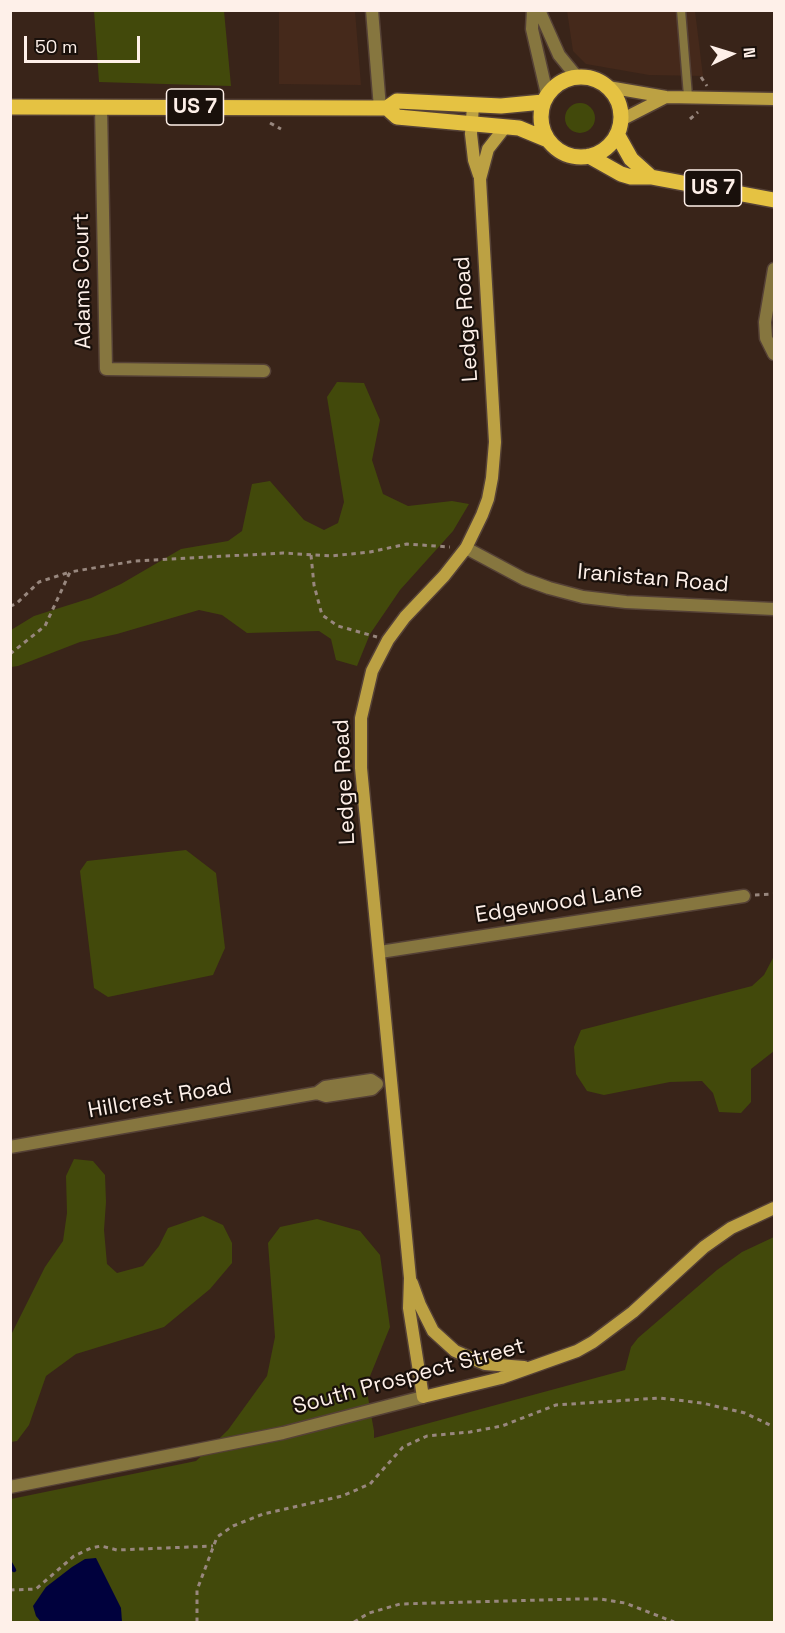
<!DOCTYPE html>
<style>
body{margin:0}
#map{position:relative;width:785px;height:1633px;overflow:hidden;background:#392419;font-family:"Space Grotesk",sans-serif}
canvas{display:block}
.frame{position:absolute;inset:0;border:12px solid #fef0e9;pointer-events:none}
.north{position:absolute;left:701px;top:24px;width:60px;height:60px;-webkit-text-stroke:4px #19100b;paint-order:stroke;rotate:86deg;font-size:16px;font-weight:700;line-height:24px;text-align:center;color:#fef0e9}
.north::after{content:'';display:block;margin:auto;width:21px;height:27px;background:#fef0e9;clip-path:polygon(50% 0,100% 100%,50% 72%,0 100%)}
.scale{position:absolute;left:24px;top:36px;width:116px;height:27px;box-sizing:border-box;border:3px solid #fef0e9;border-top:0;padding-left:8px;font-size:18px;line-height:21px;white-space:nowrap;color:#fef0e9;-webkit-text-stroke:4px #19100b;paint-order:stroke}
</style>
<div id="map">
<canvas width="785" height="1633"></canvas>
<div class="frame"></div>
<div class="north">N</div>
<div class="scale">50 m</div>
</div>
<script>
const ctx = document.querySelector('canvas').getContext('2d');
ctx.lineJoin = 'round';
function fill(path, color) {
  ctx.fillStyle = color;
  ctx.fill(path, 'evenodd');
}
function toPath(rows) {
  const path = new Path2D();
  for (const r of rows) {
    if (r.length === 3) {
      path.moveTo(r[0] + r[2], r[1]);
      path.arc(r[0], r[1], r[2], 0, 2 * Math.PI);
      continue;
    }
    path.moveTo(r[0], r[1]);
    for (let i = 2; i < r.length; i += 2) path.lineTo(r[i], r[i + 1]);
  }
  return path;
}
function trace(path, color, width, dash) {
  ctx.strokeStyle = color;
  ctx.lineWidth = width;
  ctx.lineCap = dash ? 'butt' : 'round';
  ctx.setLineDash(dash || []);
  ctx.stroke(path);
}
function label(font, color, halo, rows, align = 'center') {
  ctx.font = font + ' "Space Grotesk",sans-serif';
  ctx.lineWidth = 4.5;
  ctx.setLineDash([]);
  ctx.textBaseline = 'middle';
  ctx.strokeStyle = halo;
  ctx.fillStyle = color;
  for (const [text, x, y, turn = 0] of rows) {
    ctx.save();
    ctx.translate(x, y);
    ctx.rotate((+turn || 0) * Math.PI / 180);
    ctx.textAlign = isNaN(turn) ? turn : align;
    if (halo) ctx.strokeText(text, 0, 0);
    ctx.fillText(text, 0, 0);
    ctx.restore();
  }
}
const built = toPath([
 [279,11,355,11,361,85,279,84],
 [567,11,695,11,703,76,649,75,586,64,573,51]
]);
const green = toPath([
 [94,11,224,11,231,86,99,82],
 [580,118,15],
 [337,382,364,383,380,420,372,460,383,494,408,506,452,501,469,504,453,531,400,590,370,634,357,666,336,660,331,639,319,631,247,633,222,615,199,610,117,634,80,642,18,666,11,667,11,630,34,616,91,598,121,584,181,549,228,541,242,531,252,484,270,481,304,520,324,530,338,523,344,502,327,397],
 [186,850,216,873,225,948,213,975,108,997,94,988,80,871,87,861],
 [774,956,774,1051,751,1069,751,1102,741,1113,719,1112,713,1093,702,1081,670,1082,604,1095,587,1091,576,1074,574,1047,581,1030,752,986,764,975],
 [74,1159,93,1161,105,1175,106,1202,104,1230,107,1264,117,1273,143,1266,159,1246,168,1228,203,1216,223,1225,232,1243,232,1263,210,1289,164,1327,76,1354,46,1376,29,1425,17,1441,11,1442,11,1335,45,1267,63,1241,67,1213,66,1176],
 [317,1219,360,1231,380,1255,390,1327,366,1386,374,1431,374,1438,625,1370,631,1347,638,1338,717,1270,742,1252,774,1237,774,1622,11,1622,11,1499,196,1461,228,1430,267,1376,275,1337,268,1243,280,1227]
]);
const water = toPath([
 [96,1558,121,1608,122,1622,41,1622,36,1616,33,1606,46,1587,72,1567,85,1559]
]);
const stream = toPath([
 [10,1563,14,1570]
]);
const path = toPath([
 [701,77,707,86],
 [690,119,698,112],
 [270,123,281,129],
 [311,555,314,585,322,615,338,626,377,637],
 [10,606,16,604,39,582,70,572],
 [10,654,45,626,70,572,135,561,283,553,331,556,370,552,407,544,450,547],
 [755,895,774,894],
 [10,1590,36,1589,74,1556,91,1548,101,1546,117,1550,213,1546],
 [197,1622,197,1590,217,1537,233,1526,263,1514,342,1496,370,1484,403,1447,427,1436,470,1432,502,1426,556,1405,659,1398,702,1403,745,1413,774,1427],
 [354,1622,369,1613,400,1604,576,1599,601,1599,625,1603,674,1622]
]);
const lane = toPath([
 [681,10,688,96]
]);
const street = toPath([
 [372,10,380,108],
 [533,10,532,29,547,94],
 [539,10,559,55,577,77],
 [101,107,106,369,264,371],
 [774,269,765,322,766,338,774,354],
 [466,548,524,579,549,588,583,597,626,602,774,609],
 [380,952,744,896],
 [317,1093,325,1087,371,1080,377,1084],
 [10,1147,317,1093,326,1096,372,1089,377,1084],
 [10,1487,283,1433,423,1397]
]);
const secondary = toPath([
 [608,87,666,97,774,99],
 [473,106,471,134,474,160,479,175],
 [621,120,666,97],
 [506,126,488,149,480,179,495,442,492,478,488,499,482,515,466,548,444,576,405,617,388,640,372,671,361,718,361,768,410,1278,409,1308,423,1397,501,1378,577,1351,593,1342,633,1312,704,1247,731,1228,774,1208],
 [412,1283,420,1305,433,1331,455,1351,485,1364,524,1367]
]);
const primary = toPath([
 [581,117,40],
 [10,107,380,108,387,108,397,117,519,128,548,140],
 [387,108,397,101,501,106,543,102],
 [617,134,631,159,651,177],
 [589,156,621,174,631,177,651,177,774,200]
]);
const shields = [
 [195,107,57],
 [713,188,57]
];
const shieldNames = [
 ["US 7",195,107],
 ["US 7",713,188]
];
const streetNames = [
 ["Adams Court",83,281,-91],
 ["Ledge Road",467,319,-94],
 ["Iranistan Road",653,579,5],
 ["Ledge Road",345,782,-93],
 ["Edgewood Lane",559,903,-9],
 ["Hillcrest Road",160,1099,-10],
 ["South Prospect Street",409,1377,-15]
];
fill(built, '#45291b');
fill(green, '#42490b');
fill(water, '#00013d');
trace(stream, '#00013d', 4.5);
trace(lane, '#554136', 11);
trace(street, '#554136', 15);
trace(secondary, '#554136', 15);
trace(primary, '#554136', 18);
trace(path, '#98877e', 3, [4.5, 4.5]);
trace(lane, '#86763f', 8);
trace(street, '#86763f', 12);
trace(secondary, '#bca143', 12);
trace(primary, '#e5c242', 15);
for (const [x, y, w] of shields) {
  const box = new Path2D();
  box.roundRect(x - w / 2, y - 18, w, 36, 4.5);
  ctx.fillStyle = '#19100b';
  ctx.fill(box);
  trace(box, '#fef0e9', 1.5);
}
label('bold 21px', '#fef0e9', null, shieldNames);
label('22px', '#fef0e9', '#19100b', streetNames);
</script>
